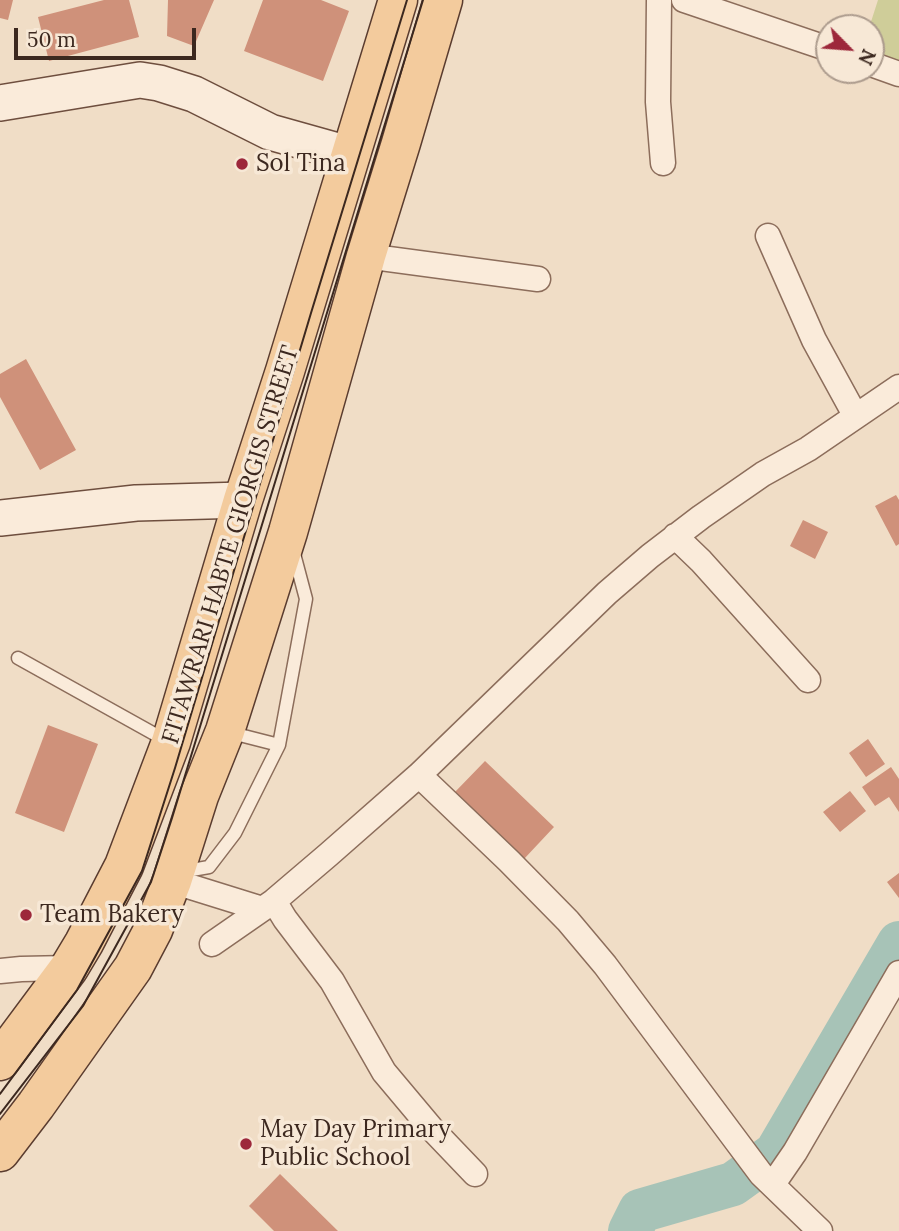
<!DOCTYPE html>
<style>
body{margin:0}
#map{position:relative;width:899px;height:1231px;overflow:hidden;background:#f0ddc6;font-family:Lora,serif}
canvas{display:block}
.north{position:absolute;left:815px;top:14px;width:70px;height:70px;box-sizing:border-box;background:#f7e8d6;border:2px solid #ac9b8d;border-radius:50%;rotate:115deg;font-size:19px;font-weight:700;line-height:28px;text-align:center;color:#3c281f}
.north::after{content:'';display:block;margin:auto;width:24px;height:32px;background:#9d283b;clip-path:polygon(50% 0,100% 100%,50% 72%,0 100%)}
.scale{position:absolute;left:14px;top:28px;width:182px;height:32px;box-sizing:border-box;border:4px solid #3c281f;border-top:0;padding-left:9px;font-size:21px;line-height:24px;white-space:nowrap;color:#3c281f;-webkit-text-stroke:5px #f7e8d6;paint-order:stroke}
</style>
<div id="map">
<canvas width="899" height="1231"></canvas>
<div class="north">N</div>
<div class="scale">50 m</div>
</div>
<script>
const ctx = document.querySelector('canvas').getContext('2d');
ctx.lineJoin = 'round';
function fill(path, color) {
  ctx.fillStyle = color;
  ctx.fill(path, 'evenodd');
}
function toPath(rows) {
  const path = new Path2D();
  for (const r of rows) {
    path.moveTo(r[0], r[1]);
    for (let i = 2; i < r.length; i += 2) path.lineTo(r[i], r[i + 1]);
  }
  return path;
}
function trace(path, color, width, dash) {
  ctx.strokeStyle = color;
  ctx.lineWidth = width;
  ctx.lineCap = dash ? 'butt' : 'round';
  ctx.setLineDash(dash || []);
  ctx.stroke(path);
}
function label(font, color, halo, rows, align = 'center') {
  ctx.font = font + ' Lora,serif';
  ctx.lineWidth = 7;
  ctx.setLineDash([]);
  ctx.textBaseline = 'middle';
  ctx.strokeStyle = halo;
  ctx.fillStyle = color;
  for (const [text, x, y, turn = 0] of rows) {
    ctx.save();
    ctx.translate(x, y);
    ctx.rotate((+turn || 0) * Math.PI / 180);
    ctx.textAlign = isNaN(turn) ? turn : align;
    if (halo) ctx.strokeText(text, 0, 0);
    ctx.fillText(text, 0, 0);
    ctx.restore();
  }
}
const green = toPath([
 [878,0,899,0,899,70,871,60,871,28,869,28]
]);
const river = toPath([
 [630,1231,640,1211,733,1184,776,1153,899,943]
]);
const building = toPath([
 [0,0,13,0,8,20,0,18],
 [104,0,129,0,139,37,49,61,38,17],
 [168,0,214,0,194,46,167,36],
 [263,0,321,0,349,11,323,81,244,51],
 [26,359,76,450,40,470,0,397,0,374],
 [896,495,899,500,899,544,896,546,875,506],
 [803,520,828,532,815,559,790,546],
 [48,725,98,744,64,832,15,813],
 [868,739,885,764,866,777,849,753],
 [485,761,554,827,524,859,455,792],
 [891,767,899,779,899,812,889,797,875,806,862,787],
 [850,791,866,811,840,832,823,812],
 [899,873,899,898,887,882],
 [280,1174,338,1231,274,1231,249,1206]
]);
const lane = toPath([
 [18,658,167,741],
 [228,732,279,745,306,599,293,550],
 [180,872,209,867,235,833,279,745]
]);
const street = toPath([
 [659,0,658,102,663,163],
 [684,0,829,49],
 [871,64,899,74],
 [768,236,814,340,855,415],
 [366,256,538,279],
 [675,536,701,561,808,680],
 [419,775,509,861,568,921,605,965,761,1174,820,1231],
 [172,881,262,909],
 [274,901,285,919,332,981,384,1072,431,1128,475,1174],
 [212,944,274,901,328,855,419,775,607,593,650,556,701,517,763,474,808,449,899,387],
 [0,971,21,969,69,968],
 [773,1184,795,1152,899,973]
]);
const secondary = toPath([
 [0,103,140,80,159,83,194,94,270,132,352,155],
 [0,518,136,503,243,500]
]);
const primary = toPath([
 [0,1061,69,968,84,943,124,866,171,742,243,500,285,371,398,0],
 [0,1152,36,1105,133,968,153,930,172,881,199,796,225,731,288,532,366,256,401,143,443,0]
]);
const tram = toPath([
 [0,1094,77,990,142,871,175,768,311,313,407,0],
 [0,1114,83,1006,151,882,172,818,423,0]
]);
const markers = [
 [242,164,7,"#9d283b"],
 [26,915,7,"#9d283b"],
 [246,1144,7,"#9d283b"]
];
const poiNames = [
 ["Sol Tina",256,164],
 ["Team Bakery",40,915],
 ["May Day Primary",260,1130],
 ["Public School",260,1158]
];
const streetNames = [
 ["FITAWRARI HABTE GIORGIS STREET",231,545,-73]
];
fill(green, '#cfcd99');
trace(river, '#a7c3b7', 44);
fill(building, '#cf917a');
trace(lane, '#8c6d5b', 15);
trace(street, '#8c6d5b', 27);
trace(secondary, '#6e4e3e', 38);
trace(primary, '#5a3c2f', 41);
trace(lane, '#faebda', 12);
trace(street, '#faebda', 24);
trace(secondary, '#faebda', 35);
trace(primary, '#f3cb9d', 38);
trace(tram, '#3c281f', 2);
for (const [x, y, r, color] of markers) {
  const dot = new Path2D();
  dot.arc(x, y, r, 0, 2 * Math.PI);
  ctx.fillStyle = color;
  ctx.fill(dot);
  trace(dot, '#f7e8d6', 2.5);
}
label('24px', '#3c281f', '#f7e8d6', poiNames, 'left');
label('24px', '#3c281f', '#f7e8d6', streetNames);
</script>
